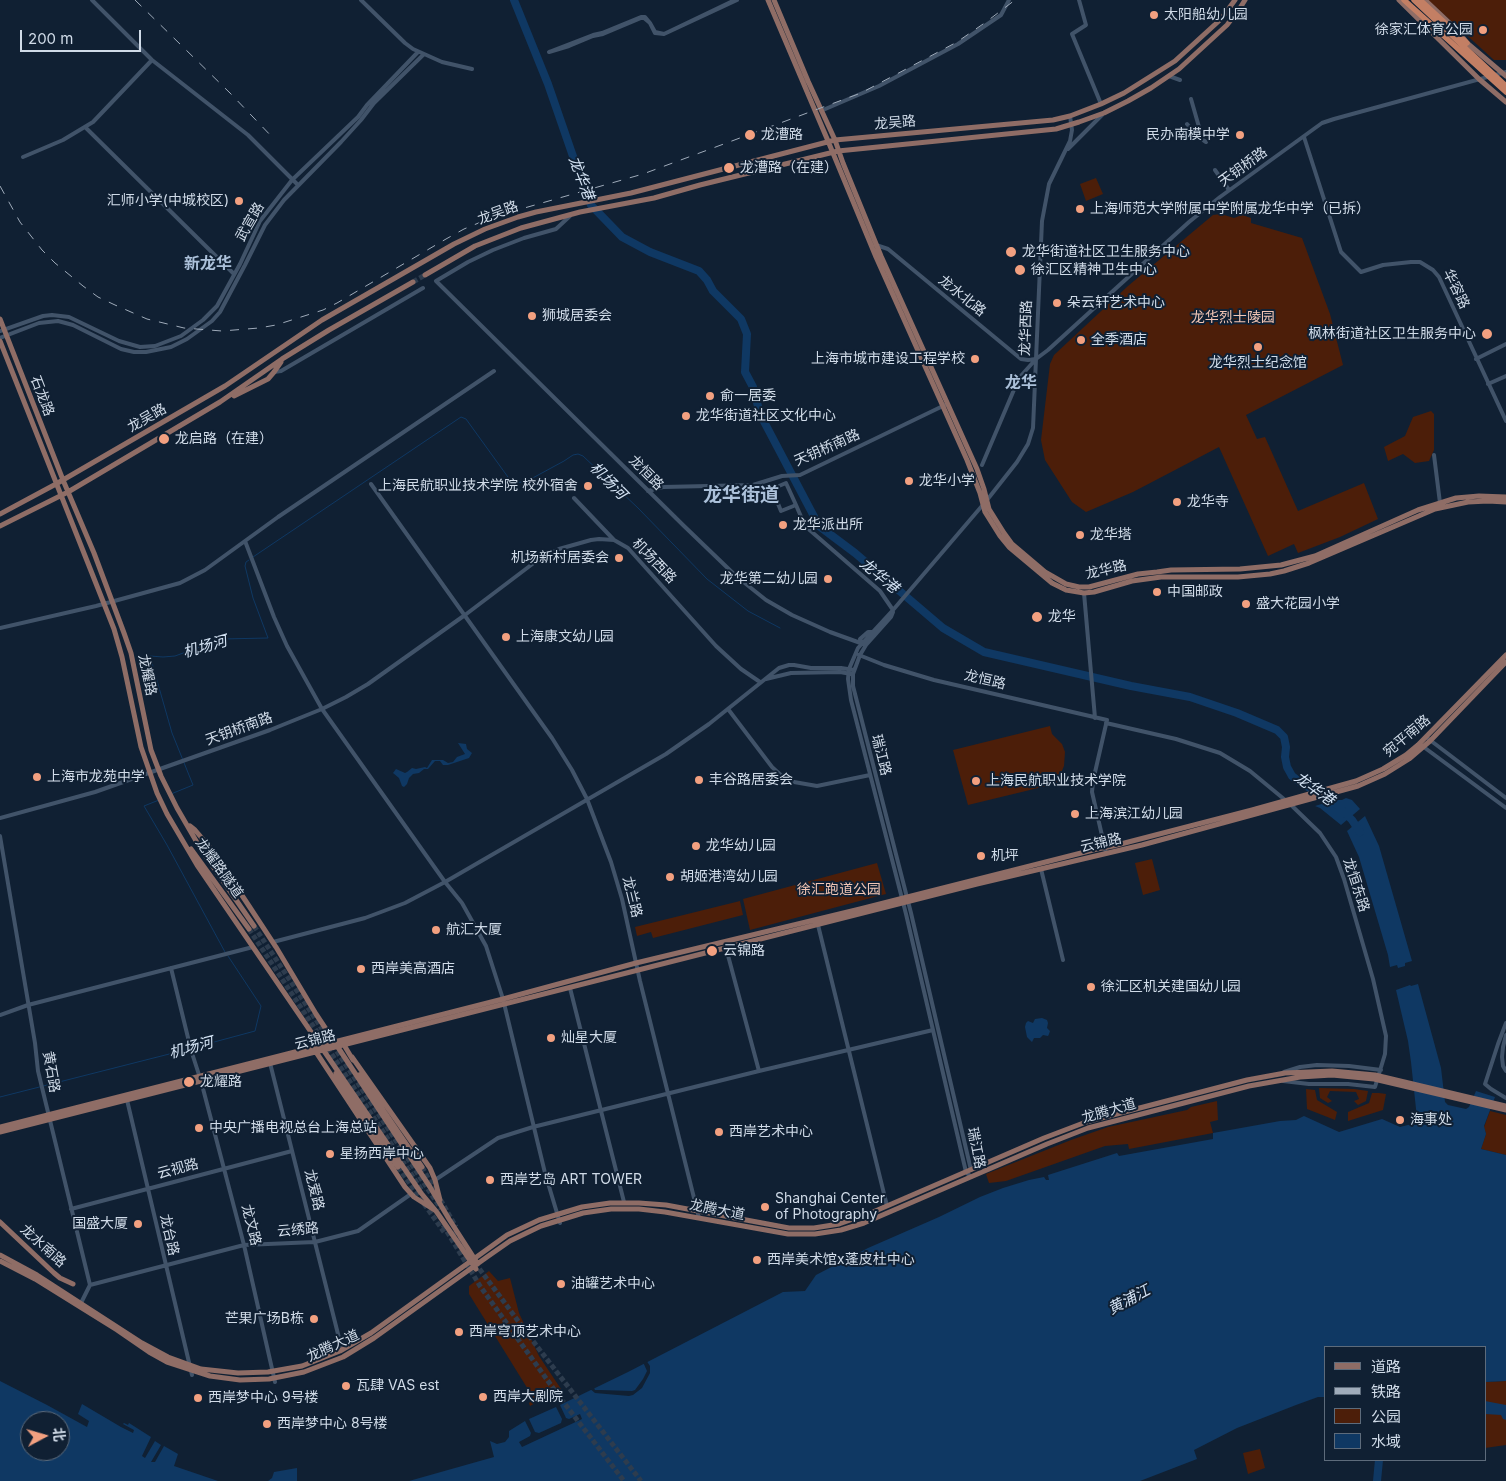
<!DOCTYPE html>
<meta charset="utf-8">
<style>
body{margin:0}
#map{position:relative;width:1506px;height:1481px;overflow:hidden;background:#102033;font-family:Inter,"Noto Sans SC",sans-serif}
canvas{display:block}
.legend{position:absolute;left:1324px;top:1346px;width:162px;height:115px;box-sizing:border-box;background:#102033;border:1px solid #5d6b7b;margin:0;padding:6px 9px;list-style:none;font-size:15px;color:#d0dbe8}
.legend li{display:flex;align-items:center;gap:10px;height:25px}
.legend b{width:25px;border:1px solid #5d6b7b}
.north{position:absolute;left:20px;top:1411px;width:50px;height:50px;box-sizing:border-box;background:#102033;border:1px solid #5d6b7b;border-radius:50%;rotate:84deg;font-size:14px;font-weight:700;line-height:20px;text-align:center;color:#d0dbe8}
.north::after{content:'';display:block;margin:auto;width:18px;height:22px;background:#f2a080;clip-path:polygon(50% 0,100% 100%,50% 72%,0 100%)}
.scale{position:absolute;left:20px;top:30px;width:121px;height:22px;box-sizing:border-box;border:2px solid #d0dbe8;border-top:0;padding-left:6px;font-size:15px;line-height:18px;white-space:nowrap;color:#d0dbe8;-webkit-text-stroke:4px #102033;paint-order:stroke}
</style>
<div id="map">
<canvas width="1506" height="1481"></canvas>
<ul class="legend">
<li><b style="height:6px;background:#8f6d66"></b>道路</li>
<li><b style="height:6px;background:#9fabba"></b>铁路</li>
<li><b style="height:14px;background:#4c1e09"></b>公园</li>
<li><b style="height:14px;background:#0f3863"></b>水域</li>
</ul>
<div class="north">北</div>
<div class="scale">200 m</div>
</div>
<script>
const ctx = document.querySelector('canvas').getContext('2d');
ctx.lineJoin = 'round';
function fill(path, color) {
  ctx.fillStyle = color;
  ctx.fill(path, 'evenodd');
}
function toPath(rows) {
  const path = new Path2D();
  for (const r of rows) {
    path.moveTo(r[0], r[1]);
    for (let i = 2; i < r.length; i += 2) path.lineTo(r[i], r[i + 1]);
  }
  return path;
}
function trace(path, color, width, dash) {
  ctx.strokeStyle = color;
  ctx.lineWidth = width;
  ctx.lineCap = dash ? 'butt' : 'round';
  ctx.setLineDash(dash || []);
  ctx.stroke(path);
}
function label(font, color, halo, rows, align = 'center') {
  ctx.font = font + ' Inter,"Noto Sans SC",sans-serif';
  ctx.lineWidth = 4;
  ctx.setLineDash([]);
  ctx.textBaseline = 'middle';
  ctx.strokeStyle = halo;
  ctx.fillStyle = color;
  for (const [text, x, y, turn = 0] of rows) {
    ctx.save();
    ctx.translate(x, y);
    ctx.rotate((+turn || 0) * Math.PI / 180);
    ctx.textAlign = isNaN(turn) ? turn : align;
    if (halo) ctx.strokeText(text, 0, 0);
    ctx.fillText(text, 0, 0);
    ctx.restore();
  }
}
const green = toPath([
 [1428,0,1506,0,1506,60,1494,60],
 [1096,178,1103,194,1086,201,1080,184],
 [1221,214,1234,218,1242,215,1251,218,1251,223,1302,238,1330,314,1343,365,1246,415,1257,439,1265,437,1298,511,1364,483,1378,519,1340,537,1298,553,1294,544,1268,556,1219,447,1133,492,1086,512,1072,502,1045,460,1041,440,1050,364,1054,355,1128,286,1213,215],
 [1431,411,1434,414,1434,450,1429,461,1415,463,1403,454,1388,461,1384,447,1405,436,1413,417],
 [1050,726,1052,734,1062,744,1065,752,1064,766,1061,773,1063,782,968,805,953,750],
 [1152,859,1160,890,1143,895,1135,863],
 [877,863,886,894,750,930,743,899],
 [740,901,743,915,653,938,651,932,637,936,635,927],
 [1319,1088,1354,1089,1368,1091,1366,1101,1358,1105,1354,1101,1359,1099,1356,1092,1330,1091,1327,1097,1332,1101,1328,1103,1320,1098],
 [1306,1089,1315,1090,1317,1100,1337,1112,1335,1120,1307,1109],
 [1372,1093,1379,1093,1386,1094,1383,1110,1348,1121,1348,1112,1369,1103],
 [1217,1101,1218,1120,1210,1122,1213,1133,1129,1149,1128,1144,1105,1146,1006,1181,989,1183,986,1174,1071,1140,1108,1127,1187,1110,1191,1107],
 [1490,1111,1506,1115,1506,1155,1481,1149,1486,1134,1484,1127],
 [489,1271,498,1281,510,1278,519,1313,539,1356,561,1389,530,1406,529,1403,534,1399,469,1294,469,1286],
 [1506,1381,1506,1445,1485,1448,1485,1382],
 [1260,1449,1265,1468,1248,1474,1243,1453]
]);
const water = toPath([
 [458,743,466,744,467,749,472,753,469,758,448,765,443,765,440,761,435,761,428,769,424,769,419,773,413,774,409,778,407,784,404,787,402,786,399,778,393,773,396,769,405,773,407,772,412,768,416,769,425,767,427,768,432,760,443,760,448,763,453,762,457,757,465,754],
 [1346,798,1352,800,1360,809,1341,825,1320,808,1315,806,1335,800,1342,800],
 [1365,816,1379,846,1412,961,1405,963,1405,966,1398,968,1397,965,1390,967,1388,955,1359,857,1347,831],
 [1418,984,1441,1068,1445,1102,1448,1105,1466,1109,1469,1107,1476,1091,1495,1097,1484,1126,1486,1134,1481,1149,1506,1155,1506,1381,1485,1382,1485,1347,1325,1347,1325,1397,1318,1397,1296,1405,1237,1428,1194,1450,1197,1459,1140,1481,409,1481,494,1457,490,1441,497,1444,505,1442,509,1437,509,1431,525,1421,531,1433,530,1436,519,1442,522,1447,582,1419,580,1414,569,1419,566,1418,560,1405,628,1372,783,1292,805,1291,816,1275,868,1248,939,1217,980,1197,1003,1188,1029,1180,1044,1177,1046,1180,1049,1180,1048,1175,1117,1153,1119,1156,1213,1139,1213,1133,1280,1121,1296,1120,1304,1116,1339,1132,1382,1119,1400,1127,1412,1124,1417,1118,1411,1062,1408,1041,1396,990,1410,985,1411,986],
 [1042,1018,1047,1020,1048,1023,1047,1028,1050,1031,1049,1034,1048,1036,1043,1035,1040,1038,1034,1038,1032,1042,1027,1037,1025,1027,1026,1023,1028,1021,1033,1023,1035,1019],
 [0,1381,47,1405,87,1427,89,1421,78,1414,82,1404,121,1427,133,1433,134,1430,123,1424,124,1423,128,1425,129,1423,151,1437,142,1456,145,1458,155,1441,161,1445,151,1462,155,1462,164,1446,178,1454,174,1466,218,1481,0,1481],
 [30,1421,60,1421,60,1451,30,1451],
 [1485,1401,1506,1405,1506,1420,1503,1419,1501,1415,1485,1414],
 [556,1407,562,1419,561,1423,539,1433,535,1432,529,1419],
 [297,1468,297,1481,268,1481,272,1478,274,1472]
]);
const pier = toPath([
 [646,1360,650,1366,650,1373,642,1388,633,1395,629,1396,595,1393,589,1388,593,1386,595,1390,600,1390,632,1391,635,1390,643,1379,647,1371,643,1362]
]);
const stream = toPath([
 [253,557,461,417,466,419,513,484,529,480,564,461,573,455,578,454,583,456,638,508,707,579,748,611,780,628],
 [171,794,193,785,172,733,150,656,163,657,175,656,222,639,268,638,253,598,245,566,246,562,249,560],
 [159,800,144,806,167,845,225,952],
 [192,1048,255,1031,261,1006,228,956],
 [0,1097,189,1049]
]);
const river = toPath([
 [514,0,548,84,576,165,591,205,622,237,650,252,699,271,707,280,713,291,741,319,747,334,745,372,753,387,760,414,819,526,855,553,943,628,984,652,1131,686,1190,697,1237,713,1277,730,1284,737,1286,747,1285,757,1287,767,1292,776,1301,783,1324,796,1337,805,1352,820,1360,832],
 [1377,1481,1379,1460]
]);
const majorTunnel = toPath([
 [413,282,425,275],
 [254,926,441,1209],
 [249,929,423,1192],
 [398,1167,444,1232],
 [422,1167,456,1227],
 [443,1225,480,1286,558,1395,624,1481],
 [454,1231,466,1250],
 [475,1263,539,1349,641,1481]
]);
const minor = toPath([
 [92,0,152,60,248,135,298,185],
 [361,0,405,43,413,49,442,62,472,69],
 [735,0,664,34,655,32,650,23,645,17,641,17,602,33,593,35,549,52,569,46,593,36,603,34,641,18,644,18,650,23,655,33,664,34,737,0],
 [1079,0,1086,25,1072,34,1101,104],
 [1169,76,1180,80],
 [1191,99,1201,134],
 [823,110,879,86,958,44,1001,15,1009,0],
 [1187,124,1196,135,1206,142],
 [85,127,234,274],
 [1304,137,1341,252,1361,272,1383,265,1411,262,1420,262,1433,270,1439,277,1506,421],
 [1068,149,1102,115],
 [23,157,63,140,93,122,152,60],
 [1215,170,1229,190],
 [570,216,556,229,524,238,493,250,468,262,436,281,684,526,736,576,766,600,792,615,830,632,866,645],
 [876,245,888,249,1021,359,1028,360,1036,359],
 [0,331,43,316,52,315,69,317,119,341,140,347,155,346,181,336,203,320,217,306,240,264,260,221,292,180,358,117,367,105,418,52],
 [0,338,39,323,58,321,73,325,121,349,134,352,146,352,171,347,187,339,212,321,220,312,245,265,265,225,284,200,341,142,361,120,374,103,423,55],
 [1476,359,1506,344],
 [274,372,281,371,423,288],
 [1488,384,1506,376],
 [1434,455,1440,503],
 [982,465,1019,378,1036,359,1048,350,1189,222,1220,197,1322,123,1334,119,1506,72],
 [371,484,552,738,572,770,587,799,611,862,622,899,640,981,699,1218],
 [648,491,663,487,753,485,782,476,800,475,945,405],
 [574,498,614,540],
 [796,505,786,483,772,489,781,511,796,505,805,526,880,591,893,610],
 [245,541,274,617,287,646,322,709,445,882,462,903,486,946,503,999,545,1173,560,1223],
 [1084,593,1095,718],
 [893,612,891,617,866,645,860,655,853,674,853,686,911,913,971,1170],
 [0,628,96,606,180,583,205,570,278,517,494,371],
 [862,643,860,639,868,632,872,632],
 [859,655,884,665,934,680,1107,720,1093,781,1092,792,1106,853],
 [766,679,791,673,840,672,851,674],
 [728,709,772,767,784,778,794,782,817,786,870,775],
 [1106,723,1176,739,1220,753,1250,771,1290,804,1320,833,1336,857,1344,879,1373,979,1386,1036,1385,1054,1375,1087,1348,1084,1309,1084,1283,1081],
 [1426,737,1506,798],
 [1421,745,1506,808],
 [0,818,95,792,270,730,322,709,346,697,368,684,465,615,539,559,559,549,591,540,599,539,614,540,628,548,716,646,741,669,760,682],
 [0,836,35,1043,38,1071,90,1285,81,1303],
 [1041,869,1063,960],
 [818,925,887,1206],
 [273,942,365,918,405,903,445,882,666,754,709,724,779,668,789,665,794,665,811,668,841,668,854,670],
 [726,948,759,1071],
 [171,968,191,1050,201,1081,244,1245,275,1382],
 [570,988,624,1202],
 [0,1015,28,1005,253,947],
 [1506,1023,1498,1044,1485,1084,1491,1089,1506,1098],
 [1506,1035,1503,1047,1502,1057,1503,1066,1506,1071],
 [270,1063,342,1350],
 [1284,1072,1300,1067,1317,1065,1349,1066,1381,1070],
 [127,1100,192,1375],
 [971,1177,966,1172,906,914,851,700,848,679,849,669,858,648,893,610,987,500,1017,462,1028,444,1033,428,1042,221,1049,184,1070,141,1072,130,1070,116],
 [435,1180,498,1138,533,1127,759,1071,933,1030],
 [71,1209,292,1151],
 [90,1285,244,1245,315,1242,358,1231,411,1194]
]);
const major = toPath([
 [768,0,828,141,876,257,967,460,980,493,985,512,1000,536,1009,547,1052,583,1066,590,1084,593,1094,592,1132,581,1161,577,1238,577,1270,574,1284,571,1309,563,1435,509,1468,502,1488,501,1506,502],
 [774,0,808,81,835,140,843,163,881,256,977,469,984,489,989,509,1004,533,1012,544,1045,572,1066,584,1079,587,1089,587,1138,574,1157,572,1171,570,1240,569,1281,565,1315,556,1418,510,1456,498,1479,496,1506,497],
 [1399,0,1479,79,1506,102],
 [1425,0,1458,31,1467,43,1506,76],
 [425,275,475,246,521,228,580,212,654,198,700,185,838,151,1056,129,1079,122,1104,113,1128,101,1151,88,1179,69,1227,25,1240,8,1245,0],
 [0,319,63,480,94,553,124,633,131,653,151,750,161,776,177,808,199,846,254,926],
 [0,341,114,629,122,657,141,747,157,793,167,814,197,865,421,1193,436,1211],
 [234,396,268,379,274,372,281,362],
 [0,514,56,484,225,386,322,320,454,244,485,229,518,217,536,212,631,193,835,140,1053,120,1070,116,1101,104,1124,93,1175,61,1221,19,1235,0],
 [0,526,68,492,220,402,282,359,329,330,413,282],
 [190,826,195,830,212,850,249,906,276,947,316,1014,430,1187,449,1219,476,1261],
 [191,849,249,929],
 [344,1045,353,1060],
 [316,1052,405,1187,414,1197,436,1211,476,1269],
 [352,1057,430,1168,435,1180,440,1200],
 [336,1073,398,1167],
 [359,1075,422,1167],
 [0,1127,503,999,636,963,860,909,1097,849,1113,846,1252,810,1356,781,1383,769,1406,755,1418,745,1506,655],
 [0,1132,977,884,1142,845,1358,786,1385,774,1409,759,1430,741,1506,662],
 [0,1222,54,1273,60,1278,73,1284],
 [0,1255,37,1275,142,1343,168,1357,201,1369,238,1373,268,1372,302,1366,340,1351,371,1333,507,1235,539,1220,582,1207,610,1203,639,1203,666,1205,789,1228,814,1228,839,1224,873,1212,1044,1138,1086,1122,1247,1080,1285,1073,1332,1071,1375,1075,1506,1106],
 [0,1261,35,1279,117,1330,149,1352,167,1362,210,1376,240,1380,269,1379,304,1372,343,1357,374,1338,487,1257,510,1241,541,1226,583,1213,611,1209,639,1209,665,1212,788,1234,815,1234,841,1230,864,1223,1047,1144,1088,1128,1249,1086,1300,1077,1332,1075,1374,1079,1506,1110]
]);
const highway = toPath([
 [1404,0,1506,92],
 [1414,0,1506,86],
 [1420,0,1467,43]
]);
const rail = toPath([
 [135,0,230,93,275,140],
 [0,186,20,222,42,250,55,263,83,286,98,297,115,305,147,319,184,328,222,331,259,328,276,325,323,310,337,303,446,239,464,229,493,217,643,174,861,93,957,42,986,22,1015,0]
]);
const markers = [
 [1154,15,5,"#f2a080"],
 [1483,30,5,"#f2a080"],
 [750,135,6,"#f2a080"],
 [1240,135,5,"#f2a080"],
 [729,168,6,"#f2a080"],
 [239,201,5,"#f2a080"],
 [1080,209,5,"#f2a080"],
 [1011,252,6,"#f2a080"],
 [1020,270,6,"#f2a080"],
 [1057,303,5,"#f2a080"],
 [532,316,5,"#f2a080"],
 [1487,334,6,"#f2a080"],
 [1081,340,5,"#f2a080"],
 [1258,347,5,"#f2a080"],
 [975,359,5,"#f2a080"],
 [710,396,5,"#f2a080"],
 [686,416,5,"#f2a080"],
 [164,439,6,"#f2a080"],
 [909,481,5,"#f2a080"],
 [588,486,5,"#f2a080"],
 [1177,502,5,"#f2a080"],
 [783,525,5,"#f2a080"],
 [1080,535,5,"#f2a080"],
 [619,558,5,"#f2a080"],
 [828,579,5,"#f2a080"],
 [1157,592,5,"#f2a080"],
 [1246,604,5,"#f2a080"],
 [1037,617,6,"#f2a080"],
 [506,637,5,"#f2a080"],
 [37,777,5,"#f2a080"],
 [699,780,5,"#f2a080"],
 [976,781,5,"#f2a080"],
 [1075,814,5,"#f2a080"],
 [696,846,5,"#f2a080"],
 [981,856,5,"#f2a080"],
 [670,877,5,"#f2a080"],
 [436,930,5,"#f2a080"],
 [712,951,6,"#f2a080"],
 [361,969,5,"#f2a080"],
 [1091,987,5,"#f2a080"],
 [551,1038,5,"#f2a080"],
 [189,1082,6,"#f2a080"],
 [1400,1120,5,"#f2a080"],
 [199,1128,5,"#f2a080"],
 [719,1132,5,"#f2a080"],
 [330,1154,5,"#f2a080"],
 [490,1180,5,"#f2a080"],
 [765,1207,5,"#f2a080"],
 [138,1224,5,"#f2a080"],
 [757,1260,5,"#f2a080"],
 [561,1284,5,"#f2a080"],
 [314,1319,5,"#f2a080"],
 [459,1332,5,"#f2a080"],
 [346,1386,5,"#f2a080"],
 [483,1397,5,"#f2a080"],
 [198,1398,5,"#f2a080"],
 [267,1424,5,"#f2a080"]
];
const poiNames = [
 ["太阳船幼儿园",1164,15],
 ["徐家汇体育公园",1473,30,"right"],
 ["龙漕路",761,135],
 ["民办南模中学",1230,135,"right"],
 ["龙漕路（在建）",740,168],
 ["汇师小学(中城校区)",229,201,"right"],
 ["上海师范大学附属中学附属龙华中学（已拆）",1090,209],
 ["龙华街道社区卫生服务中心",1022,252],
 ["徐汇区精神卫生中心",1031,270],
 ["朵云轩艺术中心",1067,303],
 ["狮城居委会",542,316],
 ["枫林街道社区卫生服务中心",1476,334,"right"],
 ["全季酒店",1091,340],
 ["上海市城市建设工程学校",965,359,"right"],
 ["龙华烈士纪念馆",1258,363,"center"],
 ["俞一居委",720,396],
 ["龙华街道社区文化中心",696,416],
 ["龙启路（在建）",175,439],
 ["龙华小学",919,481],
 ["上海民航职业技术学院 校外宿舍",578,486,"right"],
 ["龙华寺",1187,502],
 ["龙华派出所",793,525],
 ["龙华塔",1090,535],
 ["机场新村居委会",609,558,"right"],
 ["龙华第二幼儿园",818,579,"right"],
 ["中国邮政",1167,592],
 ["盛大花园小学",1256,604],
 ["龙华",1048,617],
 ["上海康文幼儿园",516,637],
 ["上海市龙苑中学",47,777],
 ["丰谷路居委会",709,780],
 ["上海民航职业技术学院",986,781],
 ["上海滨江幼儿园",1085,814],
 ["龙华幼儿园",706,846],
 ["机坪",991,856],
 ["胡姬港湾幼儿园",680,877],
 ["航汇大厦",446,930],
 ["云锦路",723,951],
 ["西岸美高酒店",371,969],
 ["徐汇区机关建国幼儿园",1101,987],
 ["灿星大厦",561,1038],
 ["龙耀路",200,1082],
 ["海事处",1410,1120],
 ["中央广播电视总台上海总站",209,1128],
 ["西岸艺术中心",729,1132],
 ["星扬西岸中心",340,1154],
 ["西岸艺岛 ART TOWER",500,1180],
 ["Shanghai Center",775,1199],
 ["of Photography",775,1215],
 ["国盛大厦",128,1224,"right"],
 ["西岸美术馆x蓬皮杜中心",767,1260],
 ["油罐艺术中心",571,1284],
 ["芒果广场B栋",304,1319,"right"],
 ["西岸穹顶艺术中心",469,1332],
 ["瓦肆 VAS est",356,1386],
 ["西岸大剧院",493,1397],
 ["西岸梦中心 9号楼",208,1398],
 ["西岸梦中心 8号楼",277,1424]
];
const streetNames = [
 ["龙吴路",895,123,-5],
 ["天钥桥路",1243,167,-36],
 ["龙吴路",498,213,-20],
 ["武宣路",250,222,-60],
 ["华容路",1456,289,64],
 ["龙水北路",962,296,39],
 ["龙华西路",1026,328,-88],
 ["石龙路",42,396,69],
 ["龙吴路",147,418,-30],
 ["天钥桥南路",827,448,-24],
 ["龙恒路",646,473,45],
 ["机场西路",654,561,46],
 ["龙华路",1106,570,-13],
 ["龙耀路",147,675,78],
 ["龙恒路",985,680,13],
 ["天钥桥南路",239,729,-20],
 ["宛平南路",1407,736,-40],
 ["瑞江路",881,755,76],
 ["云锦路",1101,843,-13],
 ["龙耀路隧道",219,868,54],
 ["龙恒东路",1356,885,72],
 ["龙兰路",632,897,76],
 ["云锦路",315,1040,-14],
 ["黄石路",51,1072,80],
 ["龙腾大道",1109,1111,-16],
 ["瑞江路",976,1148,79],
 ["云视路",178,1169,-15],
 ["龙爱路",314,1190,76],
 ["龙腾大道",717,1210,11],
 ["龙文路",251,1225,76],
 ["云绣路",298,1230,-5],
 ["龙台路",169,1235,77],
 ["龙水南路",43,1246,42],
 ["龙腾大道",333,1346,-25]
];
const parkNames = [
 ["龙华烈士陵园",1233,318],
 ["徐汇跑道公园",839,890]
];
const waterNames = [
 ["龙华港",581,178,69],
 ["机场河",608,481,45],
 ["龙华港",879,576,39],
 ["机场河",205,647,-16],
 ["龙华港",1314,789,36],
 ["机场河",191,1048,-15],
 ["黄浦江",1129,1300,-28]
];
const quarterNames = [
 ["新龙华",208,264],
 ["龙华",1021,383]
];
const districtNames = [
 ["龙华街道",741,495]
];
fill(green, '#4c1e09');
fill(water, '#0f3863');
fill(pier, '#102033');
trace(stream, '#0f3863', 1);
trace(river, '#0f3863', 8);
trace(majorTunnel, '#2d3c4e', 5, [5, 2.5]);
trace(minor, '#415369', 4);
trace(major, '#8f6d66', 5);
trace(highway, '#c37f64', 5.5);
trace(rail, '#9fabba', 1, [9, 9]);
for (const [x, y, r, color] of markers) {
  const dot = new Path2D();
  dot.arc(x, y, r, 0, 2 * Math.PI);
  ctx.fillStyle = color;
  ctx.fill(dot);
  trace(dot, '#102033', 2);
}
label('14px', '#d0dbe8', '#102033', poiNames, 'left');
label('14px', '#d0dbe8', '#102033', streetNames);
label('14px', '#f1c5b4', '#102033', parkNames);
label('italic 15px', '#d4e3f4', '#102033', waterNames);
label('bold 16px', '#abc0d9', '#102033', quarterNames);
label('bold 19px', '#abc0d9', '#102033', districtNames);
</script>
